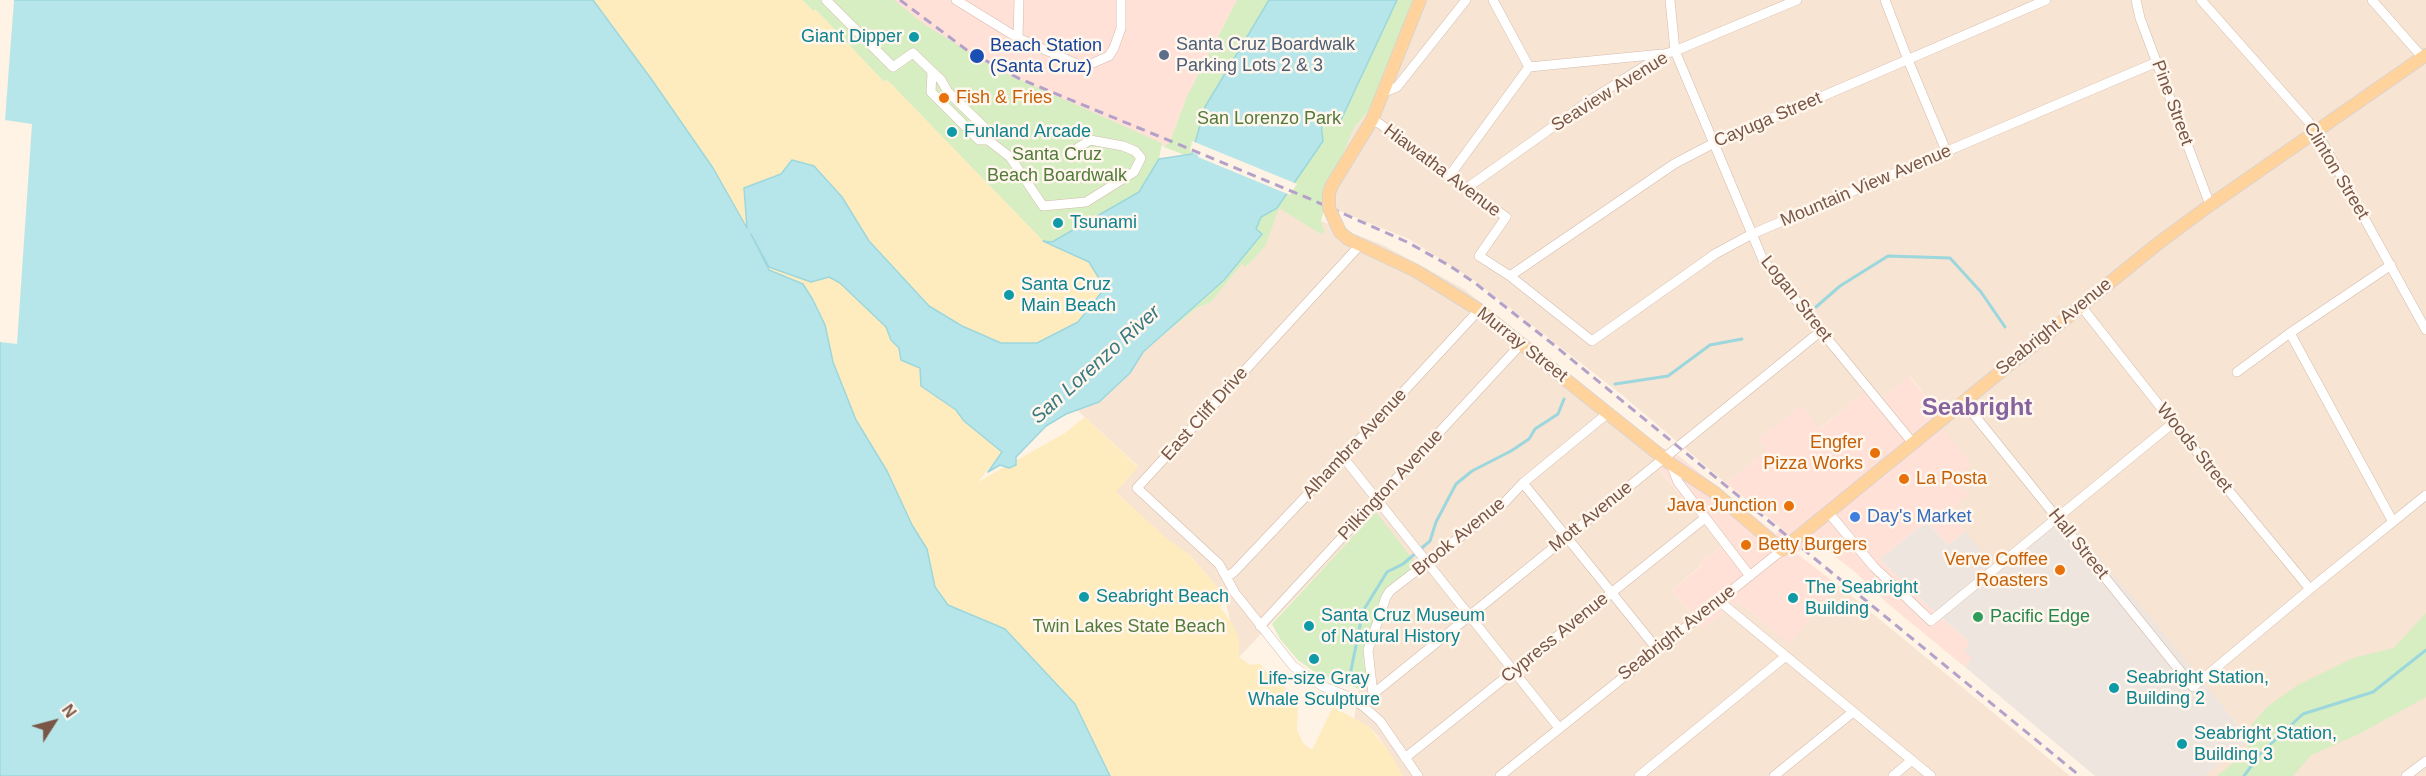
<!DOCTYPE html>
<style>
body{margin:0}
#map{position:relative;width:2426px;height:776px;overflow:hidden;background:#fef3e4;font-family:Helvetica,sans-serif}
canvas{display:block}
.north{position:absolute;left:24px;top:692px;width:60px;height:60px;-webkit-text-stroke:4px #fff7ed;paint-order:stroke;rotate:54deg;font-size:16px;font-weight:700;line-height:24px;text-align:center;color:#7a5647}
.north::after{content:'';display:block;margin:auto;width:21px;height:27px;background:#7a5647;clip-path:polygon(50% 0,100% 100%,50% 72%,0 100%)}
</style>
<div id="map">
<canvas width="2426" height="776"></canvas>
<div class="north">N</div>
</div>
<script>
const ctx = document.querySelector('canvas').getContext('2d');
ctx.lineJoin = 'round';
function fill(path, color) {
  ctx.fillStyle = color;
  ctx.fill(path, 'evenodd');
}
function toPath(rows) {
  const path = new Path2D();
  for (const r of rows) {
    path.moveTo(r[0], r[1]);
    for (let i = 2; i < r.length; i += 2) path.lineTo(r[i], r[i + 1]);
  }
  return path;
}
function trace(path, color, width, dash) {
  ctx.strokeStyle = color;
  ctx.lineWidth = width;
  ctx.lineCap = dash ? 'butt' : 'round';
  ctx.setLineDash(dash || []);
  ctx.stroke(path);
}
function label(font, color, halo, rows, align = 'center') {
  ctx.font = font + ' Helvetica,sans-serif';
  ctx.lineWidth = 5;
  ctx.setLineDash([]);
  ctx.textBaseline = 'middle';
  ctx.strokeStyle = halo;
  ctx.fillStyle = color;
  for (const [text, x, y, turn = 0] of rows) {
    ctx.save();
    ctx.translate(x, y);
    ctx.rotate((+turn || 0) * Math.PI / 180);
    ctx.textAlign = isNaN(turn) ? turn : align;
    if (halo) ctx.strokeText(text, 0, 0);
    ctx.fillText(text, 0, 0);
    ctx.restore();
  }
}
const residential = toPath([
 [1415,0,2426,0,2426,776,2204,776,2249,738,2194,672,1996,570,1948,512,1955,479,1938,423,1943,418,1910,376,1877,402,1867,391,1819,429,1801,406,1759,439,1768,450,1726,483,1621,394,1475,281,1409,239,1325,205,1331,183,1354,128,1369,110],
 [1279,207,1321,234,1325,232,1321,221,1383,245,1464,289,1606,404,1662,448,1675,453,1658,468,1721,546,1701,563,1702,565,1672,590,1703,628,1737,601,1789,643,1838,585,2070,776,1403,776,1378,736,1368,726,1354,719,1359,689,1368,681,1363,660,1380,602,1376,513,1239,657,1224,595,1190,555,1166,539,1115,491,1138,466,1077,410,1162,336,1196,309,1211,302,1242,264,1246,267,1251,262,1266,245]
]);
const commercial = toPath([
 [802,0,1237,0,1187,96,1170,141,1164,147,1161,144,1159,159],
 [1909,376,1944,419,1938,423,1972,465,1956,479,1969,495,1948,512,1965,531,1948,545,1927,521,1880,559,1931,609,1971,643,1972,658,1965,667,1887,603,1855,572,1814,540,1796,553,1838,585,1789,644,1737,601,1703,628,1672,590,1702,566,1701,563,1721,546,1658,467,1675,453,1776,534,1781,528,1726,483,1767,450,1759,439,1801,405,1820,429,1867,390,1877,402]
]);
const industrial = toPath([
 [2063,516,2165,635,2249,739,2204,776,2095,776,1965,667,1972,658,1964,651,1970,642,1931,609,1880,559,1927,521,1948,545,1965,531,1996,570]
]);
const green = toPath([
 [802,0,894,0,924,24,996,69,1162,143,1159,159,1139,192,1051,242,1043,241,890,83,886,80,884,82,816,10,813,11],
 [1237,0,1415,0,1369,110,1354,128,1331,183,1321,221,1325,232,1321,234,1279,208,1266,245,1251,262,1245,267,1242,264,1211,302,1197,308,1162,336,1076,410,1072,402,1222,188,1182,154,1164,147,1170,141,1187,96],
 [1376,512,1418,566,1380,602,1363,660,1368,681,1359,689,1316,673,1298,660,1280,639,1272,624],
 [2426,613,2426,697,2359,734,2311,755,2293,776,2217,776,2250,750,2243,735,2267,707,2298,685,2353,658,2394,648]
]);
const sand = toPath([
 [593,0,802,0,813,11,815,9,884,82,886,80,890,83,1043,241,1089,262,1105,287,1078,322,1037,343,1001,343,962,326,929,306,869,241,842,197,792,160,781,174,829,277,840,283,886,327,891,340,920,368,943,399,956,410,964,421,1002,452,978,482,1065,433,1085,417,1138,467,1116,492,1166,538,1190,555,1224,595,1227,599,1220,607,1234,626,1239,640,1239,657,1250,665,1260,664,1268,674,1272,672,1278,676,1298,708,1297,730,1303,743,1312,750,1333,707,1368,726,1391,754,1403,776,1110,776,1075,704,1005,629,948,605,935,587,927,549,912,525,887,471,856,420,833,362,825,325,813,300,803,284,769,270,748,229]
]);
const water = toPath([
 [0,0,593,0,652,80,713,168,747,228,744,188,781,174,792,160,814,166,842,197,869,241,929,306,962,326,1001,343,1037,343,1078,322,1105,288,1089,262,1043,241,1052,242,1139,192,1159,159,1192,154,1205,107,1269,0,1397,0,1341,120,1331,118,1329,124,1321,123,1323,141,1277,208,1261,217,1256,229,1262,234,1224,280,1143,352,1130,373,1099,402,1066,414,1046,426,1016,457,1016,465,1009,468,1000,465,988,472,1002,452,964,421,956,410,921,386,920,368,901,360,899,348,891,340,886,327,840,283,829,277,811,282,769,267,751,234,769,270,803,284,813,300,825,325,833,362,856,420,887,471,912,525,927,549,935,587,948,605,1005,629,1075,704,1110,776,0,776,0,0]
]);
const pier = toPath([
 [0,0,14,0,5,120,32,124,17,344,0,342],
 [1192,141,1297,184,1290,195,1198,157,1198,155,1190,151]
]);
const stream = toPath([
 [1816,307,1840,286,1888,256,1950,258,1981,292,2005,327],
 [1615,384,1668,376,1710,345,1742,339],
 [1348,685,1363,611,1387,572,1403,564,1430,541,1436,522,1456,484,1472,471,1511,451,1529,439,1535,429,1558,414,1564,399],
 [2244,776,2261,753,2303,714,2373,692,2426,650]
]);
const minor = toPath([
 [826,0,893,67,913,53,941,80,948,92,986,129,988,140,1010,157,1043,206,1086,202,1134,172,1141,158,1135,151,1123,146,1090,140,1070,153],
 [956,0,1018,38,1084,67,1109,56,1114,48,1121,28,1121,0],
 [1493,0,1529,67],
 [1670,0,1675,51,1763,260,1912,442],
 [1885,0,1908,60,1947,153],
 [2136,0,2140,18,2210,205],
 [2201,0,2308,121,2320,138,2426,330],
 [2372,0,2422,57],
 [1018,38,1019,0],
 [932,72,931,92,979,140,988,140],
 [1382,93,1397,87,1466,0],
 [1372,120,1380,124,1506,217,1479,256,1510,276,1592,341,1715,254,1752,234,2157,62],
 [1450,175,1529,67,1662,54],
 [1467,188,1592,99,1664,54,1675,51,1797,0],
 [1360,245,1137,488,1219,564,1235,593,1293,666,1322,686,1349,697,1363,706,1380,721,1418,776],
 [1510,276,1674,164,1714,143,2046,0],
 [2081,306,2173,423,2310,589],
 [2290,333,2393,522],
 [2237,372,2290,333,2391,265],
 [1963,401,2193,687,2310,589,2426,495],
 [1343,457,1559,728],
 [1671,464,1678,482,1750,576],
 [1523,483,1657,649],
 [1828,512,1874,567,1931,621,2173,423],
 [1228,576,1234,572,1343,457,1479,310],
 [1718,600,1931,776],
 [1260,626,1521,344],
 [1373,694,1368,650,1386,597,1390,591,1504,503,1523,483,1608,413],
 [1363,706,1373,694,1821,331],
 [1405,758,1705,518],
 [1500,776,1782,550],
 [1639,776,1786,656],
 [1774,776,1853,712],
 [1893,776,1912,760],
 [2406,776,2426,761]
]);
const major = toPath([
 [1332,185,1372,120,1420,0],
 [1340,232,1348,239,1416,271,1479,310,1671,464,1714,492,1782,550,2156,245,2210,205,2426,55]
]);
const rail = toPath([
 [900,0,968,51,1018,78,1308,198,1407,242,1450,266,1475,283,1554,345,2080,776]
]);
const majorBridge = toPath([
 [1332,185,1329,193,1329,208,1340,232]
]);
const markers = [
 [914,37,6,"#0f9aa8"],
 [1164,55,6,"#5c6f8a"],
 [977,56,8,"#1a4fb4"],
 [944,98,6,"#e8710a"],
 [952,132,6,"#0f9aa8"],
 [1058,223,6,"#0f9aa8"],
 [1009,295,6,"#0f9aa8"],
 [1875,453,6,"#e8710a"],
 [1904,479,6,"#e8710a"],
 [1789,506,6,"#e8710a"],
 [1855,517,6,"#3f7fe0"],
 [1746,545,6,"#e8710a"],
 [2060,570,6,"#e8710a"],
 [1084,597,6,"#0f9aa8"],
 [1793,598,6,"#0f9aa8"],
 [1978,617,6,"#2e9e5b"],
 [1309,626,6,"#0f9aa8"],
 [1314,659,6,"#0f9aa8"],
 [2114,688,6,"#0f9aa8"],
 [2182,744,6,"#0f9aa8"]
];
const cultureNames = [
 ["Giant Dipper",902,37,"right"],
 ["Funland Arcade",964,132],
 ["Tsunami",1070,223],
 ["Santa Cruz",1021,285],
 ["Main Beach",1021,306],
 ["The Seabright",1805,588],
 ["Building",1805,609],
 ["Seabright Beach",1096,597],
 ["Santa Cruz Museum",1321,616],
 ["of Natural History",1321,637],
 ["Seabright Station,",2126,678],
 ["Building 2",2126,699],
 ["Life-size Gray",1314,679,"center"],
 ["Whale Sculpture",1314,700,"center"],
 ["Seabright Station,",2194,734],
 ["Building 3",2194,755]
];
const serviceNames = [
 ["Santa Cruz Boardwalk",1176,45],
 ["Parking Lots 2 & 3",1176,66]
];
const transitNames = [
 ["Beach Station",990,46],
 ["(Santa Cruz)",990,67]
];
const streetNames = [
 ["Seaview Avenue",1610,92,-32],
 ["Pine Street",2172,103,70],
 ["Cayuga Street",1768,120,-23],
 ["Hiawatha Avenue",1442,171,37],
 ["Clinton Street",2336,171,59],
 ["Mountain View Avenue",1866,186,-23],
 ["Logan Street",1796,299,52],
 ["Seabright Avenue",2054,327,-39],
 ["Murray Street",1522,345,38],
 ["East Cliff Drive",1205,414,-48],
 ["Alhambra Avenue",1355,444,-47],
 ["Woods Street",2194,448,51],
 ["Pilkington Avenue",1391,485,-47],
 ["Mott Avenue",1591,517,-39],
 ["Brook Avenue",1459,537,-39],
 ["Hall Street",2078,544,51],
 ["Seabright Avenue",1677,633,-38],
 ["Cypress Avenue",1555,638,-39]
];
const foodNames = [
 ["Fish & Fries",956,98],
 ["Engfer",1863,443,"right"],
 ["Pizza Works",1863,464,"right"],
 ["La Posta",1916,479],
 ["Java Junction",1777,506,"right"],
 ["Betty Burgers",1758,545],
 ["Verve Coffee",2048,560,"right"],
 ["Roasters",2048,581,"right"]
];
const parkNames = [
 ["San Lorenzo Park",1269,119],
 ["Santa Cruz",1057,155],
 ["Beach Boardwalk",1057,176],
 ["Twin Lakes State Beach",1129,627]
];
const shopNames = [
 ["Day's Market",1867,517]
];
const leisureNames = [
 ["Pacific Edge",1990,617]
];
const waterNames = [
 ["San Lorenzo River",1096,365,-42]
];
const districtNames = [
 ["Seabright",1977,408]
];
fill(residential, '#f7e4d2');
fill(commercial, '#ffe1d8');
fill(industrial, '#eee5df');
fill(green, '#d6eec1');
fill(sand, '#ffecbe');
fill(water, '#b7e6ea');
trace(water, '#9cd7dd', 1.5);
fill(pier, '#fef3e4');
trace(stream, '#9cd7dd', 3);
trace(minor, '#d4bbac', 10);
trace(major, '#dcd3cf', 14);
trace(minor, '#fff', 9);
trace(major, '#ffd39b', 12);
trace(rail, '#b4a1c9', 3, [9, 6]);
trace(majorBridge, '#dcd3cf', 14, []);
trace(majorBridge, '#ffd39b', 12);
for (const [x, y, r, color] of markers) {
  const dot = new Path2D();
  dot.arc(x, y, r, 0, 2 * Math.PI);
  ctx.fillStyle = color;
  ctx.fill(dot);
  trace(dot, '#fff7ed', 2);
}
label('18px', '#0d838f', '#fff7ed', cultureNames, 'left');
label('18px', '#4e5e75', '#fff7ed', serviceNames, 'left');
label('18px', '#164399', '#fff7ed', transitNames, 'left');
label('18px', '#7a5647', '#fff7ed', streetNames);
label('18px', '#c56008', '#fff7ed', foodNames, 'left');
label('18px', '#527a3b', '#fff7ed', parkNames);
label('18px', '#366cbe', '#fff7ed', shopNames, 'left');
label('18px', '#27864d', '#fff7ed', leisureNames, 'left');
label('italic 20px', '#397981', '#fff7ed', waterNames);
label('bold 24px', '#86629e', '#fff7ed', districtNames);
</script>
